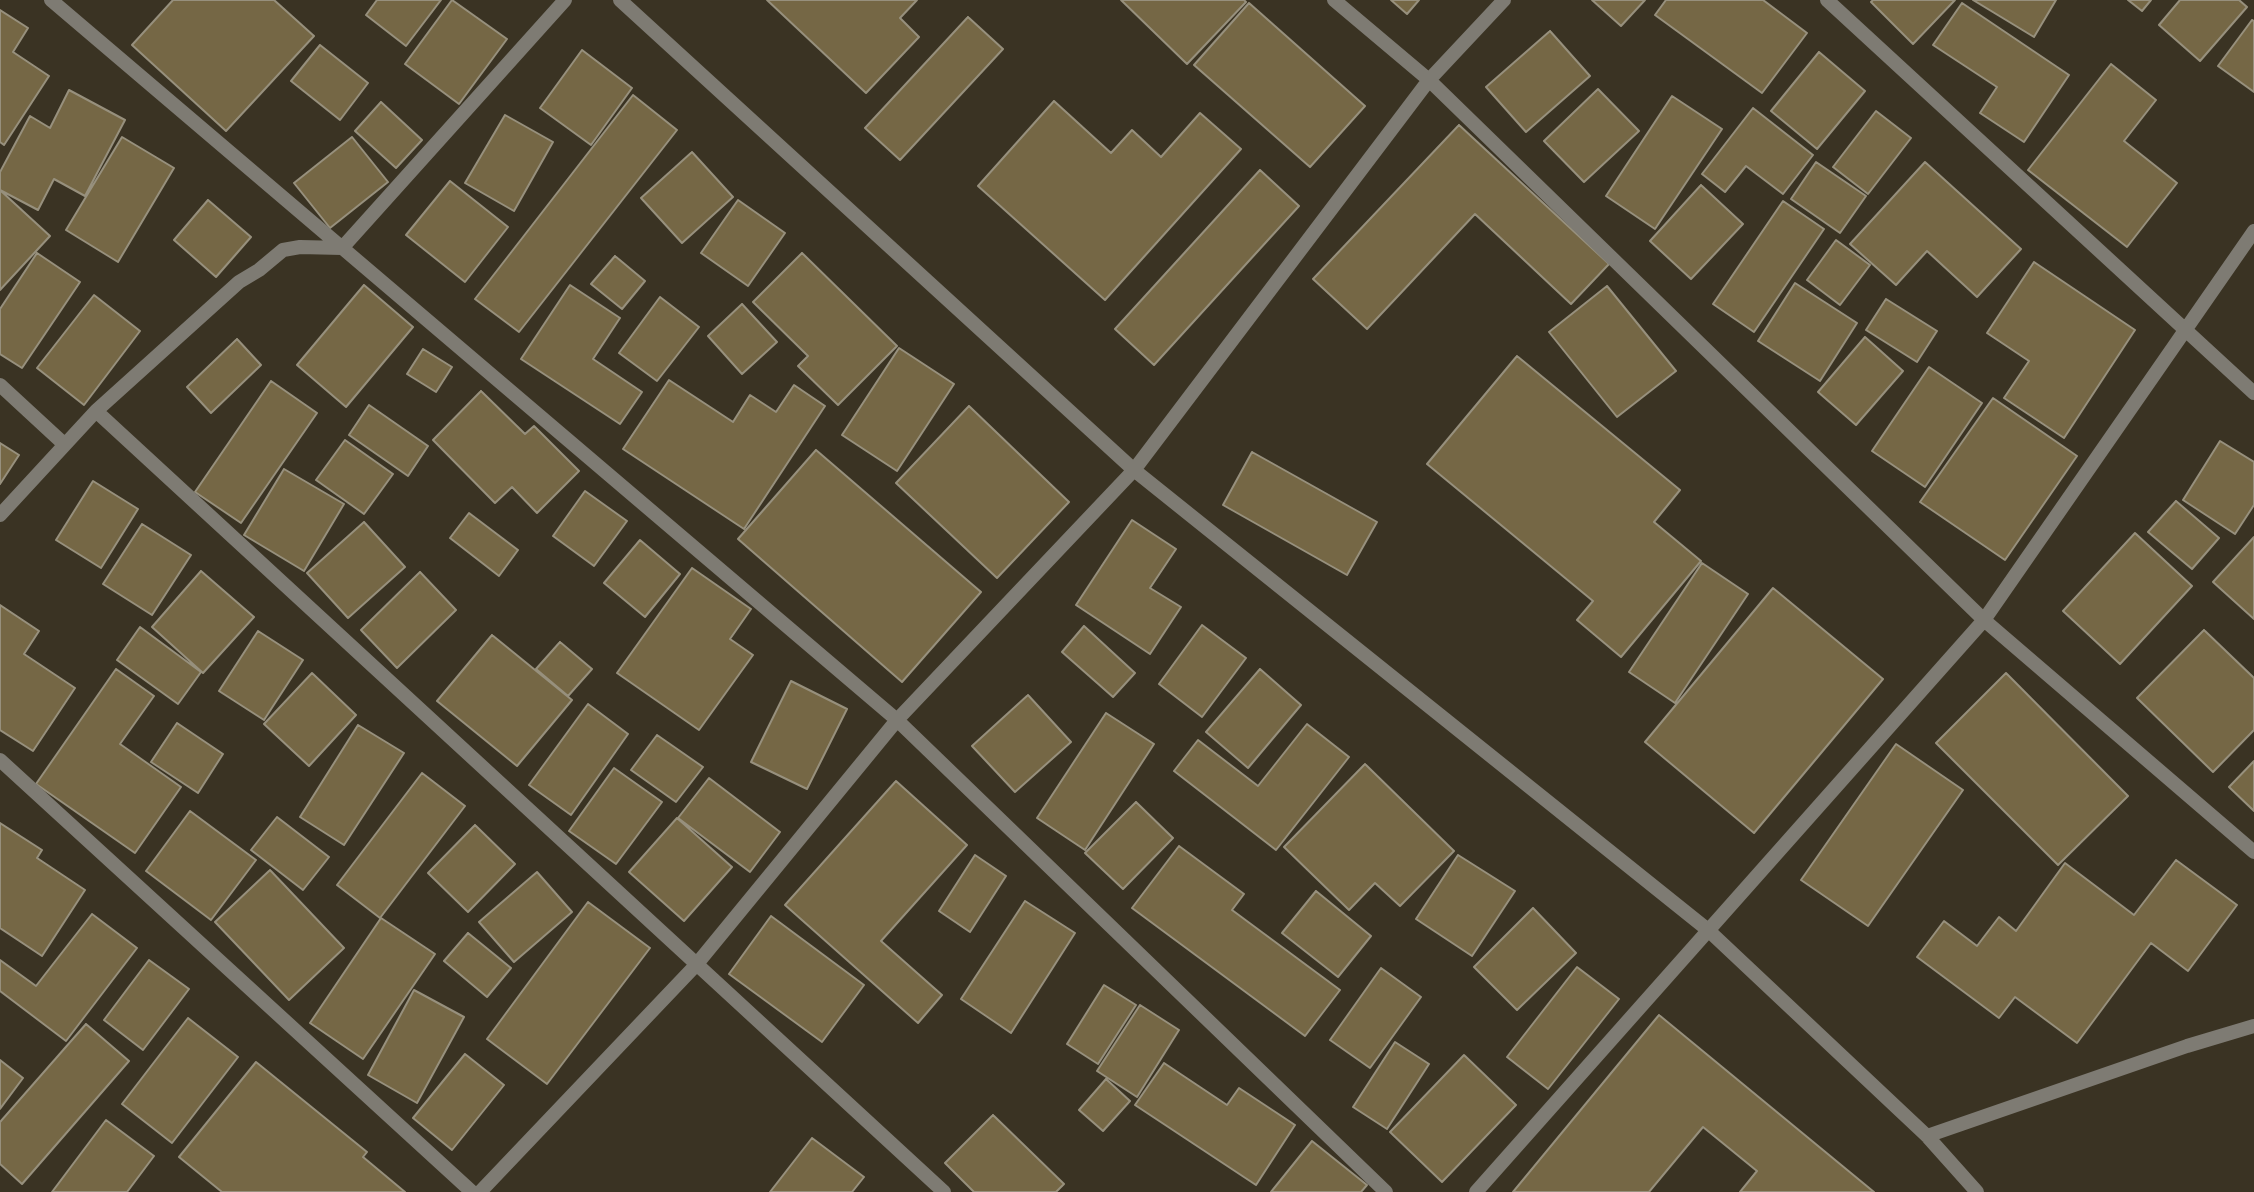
<!DOCTYPE html>
<style>
body{margin:0}
canvas{display:block;background:#3a3323}
</style>
<canvas width="2254" height="1192"></canvas>
<script>
const ctx = document.querySelector('canvas').getContext('2d');
ctx.lineJoin = 'round';
function fill(path, color) {
  ctx.fillStyle = color;
  ctx.fill(path, 'evenodd');
}
function toPath(rows) {
  const path = new Path2D();
  for (const r of rows) {
    path.moveTo(r[0], r[1]);
    for (let i = 2; i < r.length; i += 2) path.lineTo(r[i], r[i + 1]);
  }
  return path;
}
function trace(path, color, width, dash) {
  ctx.strokeStyle = color;
  ctx.lineWidth = width;
  ctx.lineCap = dash ? 'butt' : 'round';
  ctx.setLineDash(dash || []);
  ctx.stroke(path);
}
const building = toPath([
 [173,0,274,0,314,36,226,131,132,45,173,0],
 [377,0,441,0,406,46,366,15,377,0],
 [452,0,507,39,459,104,405,64,452,0],
 [767,0,917,0,900,18,919,37,866,93,767,0],
 [1121,0,1244,0,1246,2,1187,64,1121,0],
 [1391,0,1419,0,1407,14,1391,0],
 [1592,0,1645,0,1621,26,1592,0],
 [1666,0,1763,0,1807,33,1762,93,1655,15,1666,0],
 [1873,0,1955,0,1913,44,1871,2,1873,0],
 [1973,0,2056,0,2034,37,1973,0],
 [2128,0,2151,0,2142,11,2128,0],
 [2180,0,2239,0,2247,7,2200,61,2159,25,2180,0],
 [1249,3,1365,106,1310,167,1194,65,1249,3],
 [1962,3,2069,75,2024,142,1980,113,1997,87,1933,45,1962,3],
 [0,10,28,28,13,52,49,76,4,145,0,142,0,10],
 [968,17,1003,49,900,160,865,128,968,17],
 [2252,20,2254,21,2254,92,2218,66,2252,20],
 [1550,31,1590,76,1526,132,1486,87,1550,31],
 [320,45,368,83,340,120,291,81,320,45],
 [582,50,632,88,591,145,540,108,582,50],
 [1819,52,1865,91,1817,149,1771,111,1819,52],
 [2111,64,2156,100,2124,141,2177,183,2127,247,2028,170,2111,64],
 [1598,89,1639,131,1584,182,1544,141,1598,89],
 [69,90,125,120,85,196,54,179,38,210,0,190,0,172,30,116,50,128,69,90],
 [633,95,677,130,519,332,475,299,633,95],
 [1672,96,1722,129,1655,229,1606,196,1672,96],
 [1054,101,1111,153,1132,130,1161,157,1200,113,1241,149,1105,300,978,186,1054,101],
 [381,102,422,140,396,168,355,131,381,102],
 [1753,108,1813,155,1783,194,1746,166,1725,192,1702,174,1753,108],
 [1876,111,1911,138,1868,194,1833,167,1876,111],
 [505,115,553,142,514,211,465,183,505,115],
 [1459,125,1609,264,1571,304,1475,214,1367,329,1313,279,1459,125],
 [122,137,174,168,118,262,66,230,122,137],
 [352,137,388,182,330,228,294,183,352,137],
 [692,152,733,197,682,243,641,198,692,152],
 [1816,162,1866,196,1840,233,1791,199,1816,162],
 [1925,162,2021,249,1977,297,1927,251,1896,285,1850,244,1925,162],
 [1260,170,1299,206,1154,365,1115,329,1260,170],
 [450,181,508,227,465,282,406,235,450,181],
 [1701,185,1743,224,1691,279,1650,241,1701,185],
 [1,191,50,236,0,290,0,192,1,191],
 [208,200,251,237,216,277,174,240,208,200],
 [738,200,785,233,748,286,701,253,738,200],
 [1783,201,1824,229,1754,332,1713,304,1783,201],
 [1836,240,1870,265,1840,305,1807,280,1836,240],
 [37,253,80,282,22,368,0,354,0,309,37,253],
 [802,253,897,346,838,405,798,366,808,356,753,302,802,253],
 [615,256,645,281,622,309,591,284,615,256],
 [2034,262,2135,330,2064,438,2004,398,2029,361,1987,333,2034,262],
 [1795,283,1857,323,1820,381,1758,341,1795,283],
 [364,285,413,327,346,407,297,365,364,285],
 [570,285,620,318,593,359,642,392,620,424,521,359,570,285],
 [1607,286,1676,371,1617,417,1549,332,1607,286],
 [94,295,140,331,84,405,37,368,94,295],
 [660,297,699,327,657,381,619,353,660,297],
 [1886,299,1937,331,1917,362,1866,330,1886,299],
 [742,304,777,342,742,374,708,336,742,304],
 [1865,337,1903,371,1856,425,1818,392,1865,337],
 [237,339,261,365,211,413,187,387,237,339],
 [899,348,954,384,897,471,842,435,899,348],
 [423,349,452,367,436,392,407,374,423,349],
 [1517,356,1680,490,1654,522,1701,561,1621,657,1577,620,1593,601,1427,464,1517,356],
 [1929,367,1982,403,1925,487,1872,451,1929,367],
 [669,380,733,422,750,395,776,412,794,385,825,406,744,529,623,449,669,380],
 [271,381,317,413,241,523,195,492,271,381],
 [481,391,525,434,534,426,579,471,537,513,512,487,495,503,433,440,481,391],
 [1993,398,2077,456,2005,560,1920,502,1993,398],
 [369,405,428,446,408,476,349,435,369,405],
 [969,406,1069,502,997,578,896,483,969,406],
 [345,440,393,474,364,514,316,480,345,440],
 [2220,441,2254,462,2254,505,2235,534,2183,500,2220,441],
 [0,443,19,455,0,484,0,443],
 [816,450,981,592,902,682,738,539,816,450],
 [1252,452,1377,522,1347,575,1223,505,1252,452],
 [284,469,344,504,304,571,244,535,284,469],
 [93,481,138,509,101,568,56,540,93,481],
 [585,491,627,521,594,566,553,536,585,491],
 [2176,501,2219,538,2192,569,2148,532,2176,501],
 [469,513,518,550,499,576,450,538,469,513],
 [1132,520,1176,549,1150,588,1181,607,1150,654,1076,605,1132,520],
 [364,522,405,567,348,618,307,573,364,522],
 [142,524,191,555,152,615,103,584,142,524],
 [2135,533,2192,586,2120,664,2063,611,2135,533],
 [2254,537,2254,619,2213,582,2254,537],
 [640,540,680,574,645,617,604,583,640,540],
 [1702,563,1748,594,1675,703,1629,672,1702,563],
 [692,568,751,609,730,639,753,655,699,730,617,673,692,568],
 [201,571,254,617,203,673,152,627,201,571],
 [420,572,456,610,397,668,361,630,420,572],
 [1773,588,1883,679,1754,833,1645,742,1773,588],
 [0,605,39,631,24,654,75,688,33,751,0,730,0,605],
 [1202,625,1246,658,1202,717,1159,684,1202,625],
 [1084,626,1135,673,1113,697,1062,652,1084,626],
 [140,627,201,672,178,704,117,660,140,627],
 [2204,630,2254,678,2254,730,2213,772,2137,698,2204,630],
 [258,631,303,660,264,720,219,691,258,631],
 [492,635,572,700,517,766,437,701,492,635],
 [560,642,592,669,568,696,536,669,560,642],
 [116,669,154,696,120,744,181,787,135,853,36,784,116,669],
 [1260,669,1301,705,1248,768,1206,732,1260,669],
 [312,673,356,715,309,766,264,724,312,673],
 [2006,673,2128,796,2058,865,1936,743,2006,673],
 [791,681,847,709,807,789,751,762,791,681],
 [1028,695,1071,742,1015,792,972,746,1028,695],
 [588,704,628,734,571,815,529,785,588,704],
 [1106,713,1154,744,1085,850,1037,818,1106,713],
 [177,723,223,754,198,793,151,762,177,723],
 [1307,724,1349,757,1276,850,1174,771,1198,740,1258,786,1307,724],
 [358,725,404,753,344,845,300,817,358,725],
 [657,735,703,767,676,802,631,770,657,735],
 [1896,744,1963,790,1868,926,1801,880,1896,744],
 [2254,761,2254,811,2229,787,2254,761],
 [1365,764,1454,851,1400,906,1375,883,1349,910,1284,847,1365,764],
 [614,768,662,802,616,864,569,831,614,768],
 [422,773,465,806,380,918,337,885,422,773],
 [709,778,780,832,750,872,678,818,709,778],
 [896,781,967,845,881,941,942,995,918,1023,785,905,896,781],
 [1136,802,1173,838,1123,889,1085,853,1136,802],
 [190,811,256,860,211,920,146,871,190,811],
 [277,817,329,857,303,890,251,850,277,817],
 [677,818,732,867,684,921,629,872,677,818],
 [0,823,42,850,37,858,85,890,42,956,0,928,0,823],
 [475,825,515,864,468,912,428,873,475,825],
 [1179,846,1244,894,1232,910,1340,990,1305,1036,1132,908,1179,846],
 [975,855,1006,876,970,932,939,911,975,855],
 [1458,855,1515,891,1472,956,1416,919,1458,855],
 [2176,860,2237,905,2188,971,2151,943,2077,1043,2015,997,1999,1018,1917,957,1944,921,1977,946,1999,917,2016,931,2065,863,2134,915,2176,860],
 [270,870,344,948,289,1000,215,922,270,870],
 [537,872,572,912,514,962,479,922,537,872],
 [1316,891,1371,936,1338,977,1282,933,1316,891],
 [1025,901,1075,933,1011,1033,961,999,1025,901],
 [588,902,650,948,547,1084,487,1039,588,902],
 [1533,908,1576,953,1517,1010,1474,967,1533,908],
 [92,914,137,948,66,1041,0,991,0,960,36,986,92,914],
 [771,916,864,985,822,1042,729,974,771,916],
 [381,918,435,954,363,1059,310,1023,381,918],
 [468,933,511,968,487,997,444,961,468,933],
 [149,960,189,989,143,1050,104,1020,149,960],
 [1577,967,1619,999,1548,1089,1507,1057,1577,967],
 [1381,968,1421,997,1370,1068,1330,1040,1381,968],
 [1104,985,1136,1005,1098,1064,1067,1044,1104,985],
 [414,990,464,1017,417,1103,368,1075,414,990],
 [1140,1005,1179,1030,1137,1097,1097,1071,1140,1005],
 [1659,1015,1874,1192,1740,1192,1757,1171,1703,1127,1649,1192,1513,1192,1659,1015],
 [188,1018,238,1057,172,1143,122,1104,188,1018],
 [86,1024,129,1061,22,1184,0,1164,0,1122,86,1024],
 [1395,1042,1429,1064,1387,1129,1353,1107,1395,1042],
 [465,1054,504,1085,452,1150,413,1118,465,1054],
 [1464,1055,1516,1105,1442,1182,1390,1132,1464,1055],
 [0,1060,23,1078,0,1109,0,1060],
 [256,1062,367,1152,363,1157,405,1192,222,1192,179,1157,256,1062],
 [1164,1063,1227,1105,1239,1088,1295,1125,1256,1185,1135,1105,1164,1063],
 [1106,1079,1130,1101,1103,1131,1079,1110,1106,1079],
 [993,1115,1064,1184,1056,1192,974,1192,945,1163,993,1115],
 [106,1120,154,1156,127,1192,52,1192,106,1120],
 [812,1138,864,1177,852,1192,770,1192,812,1138],
 [1312,1141,1367,1185,1361,1192,1271,1192,1312,1141]
]);
const minor = toPath([
 [51,0,897,720,1386,1192],
 [620,0,1134,470,1708,930,1927,1136,1977,1192],
 [1334,0,1429,80,1984,620,2254,852],
 [1827,0,2254,393],
 [0,385,64,444],
 [96,411,944,1192],
 [0,515,96,411,239,282,259,270,283,250,300,247,342,248,565,0],
 [0,760,472,1192],
 [1927,1136,2187,1046,2254,1026],
 [480,1192,696,965,897,720,1134,470,1429,80,1504,0],
 [1476,1192,1984,620,2254,231]
]);
fill(building, '#756745');
trace(building, '#97907d', 2);
trace(minor, '#7e7b73', 14);
</script>
